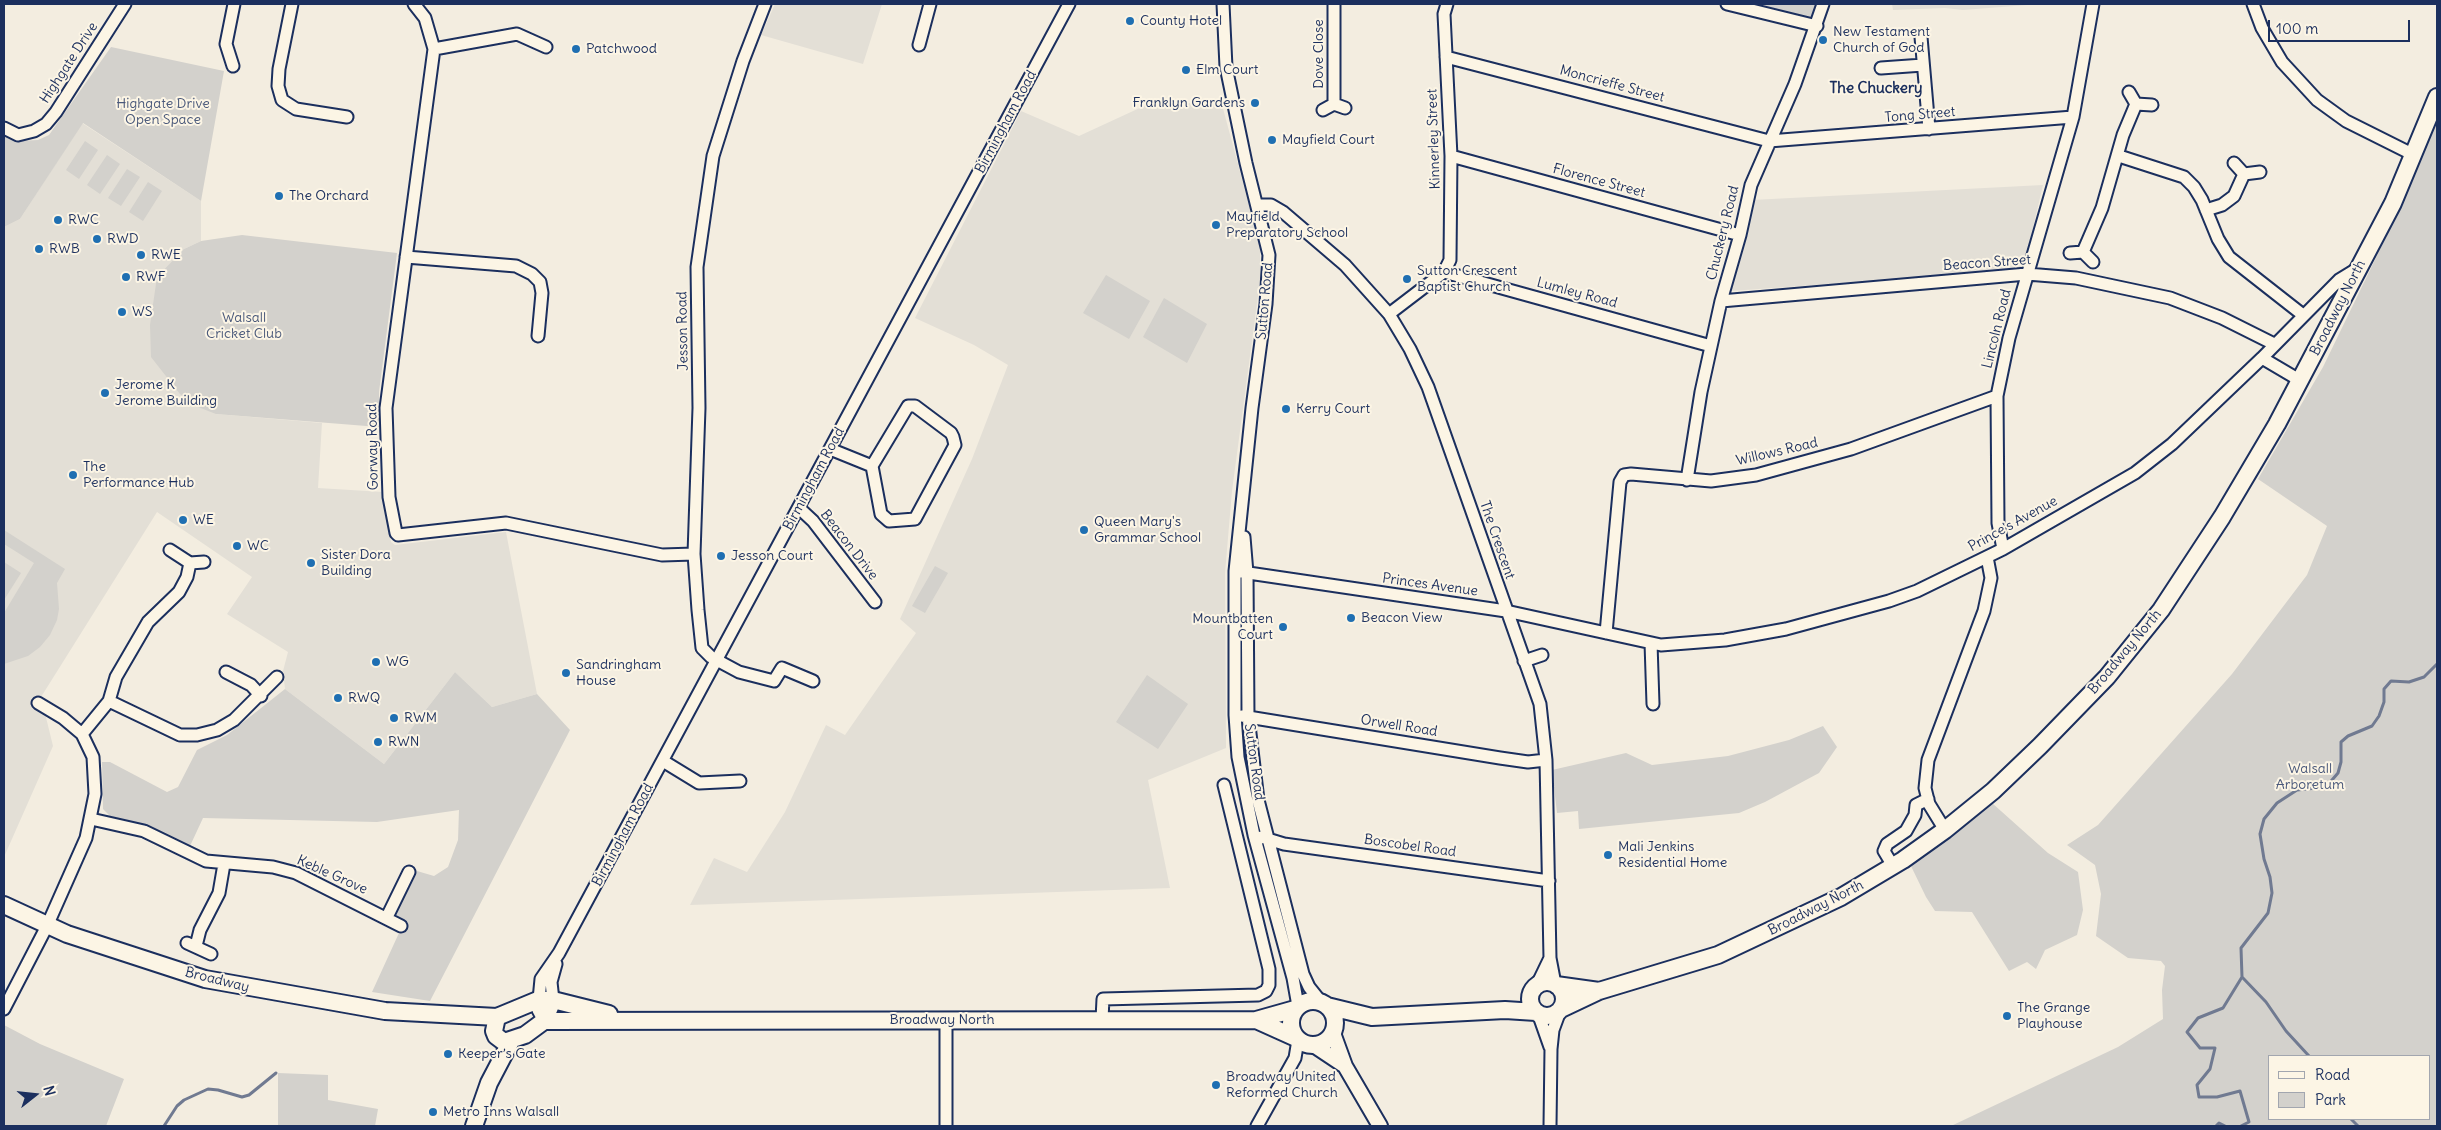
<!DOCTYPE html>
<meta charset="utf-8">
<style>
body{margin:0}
#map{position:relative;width:2441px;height:1130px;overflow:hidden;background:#f3ede0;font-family:Delius,sans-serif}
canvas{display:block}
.frame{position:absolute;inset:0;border:5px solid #1b2f5e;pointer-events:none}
.legend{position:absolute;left:2268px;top:1055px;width:162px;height:65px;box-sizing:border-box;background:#fcf5e5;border:1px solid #a2a6af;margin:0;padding:6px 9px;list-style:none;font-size:15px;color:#1b2f5e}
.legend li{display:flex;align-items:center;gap:10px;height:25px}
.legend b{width:25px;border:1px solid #a2a6af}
.north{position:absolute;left:10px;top:1070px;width:50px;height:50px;-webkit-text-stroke:4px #fcf5e5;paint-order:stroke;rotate:74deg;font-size:14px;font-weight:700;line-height:20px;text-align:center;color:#1b2f5e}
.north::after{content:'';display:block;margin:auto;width:18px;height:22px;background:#1b2f5e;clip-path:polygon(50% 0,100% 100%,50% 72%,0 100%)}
.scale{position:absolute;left:2268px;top:20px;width:142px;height:22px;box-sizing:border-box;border:2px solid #1b2f5e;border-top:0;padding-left:6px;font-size:15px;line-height:18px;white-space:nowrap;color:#1b2f5e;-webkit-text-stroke:4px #fcf5e5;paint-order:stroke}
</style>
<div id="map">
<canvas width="2441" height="1130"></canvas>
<div class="frame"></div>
<ul class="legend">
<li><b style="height:6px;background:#fcf5e5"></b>Road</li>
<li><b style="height:14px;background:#d3d1cc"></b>Park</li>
</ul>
<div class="north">N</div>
<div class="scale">100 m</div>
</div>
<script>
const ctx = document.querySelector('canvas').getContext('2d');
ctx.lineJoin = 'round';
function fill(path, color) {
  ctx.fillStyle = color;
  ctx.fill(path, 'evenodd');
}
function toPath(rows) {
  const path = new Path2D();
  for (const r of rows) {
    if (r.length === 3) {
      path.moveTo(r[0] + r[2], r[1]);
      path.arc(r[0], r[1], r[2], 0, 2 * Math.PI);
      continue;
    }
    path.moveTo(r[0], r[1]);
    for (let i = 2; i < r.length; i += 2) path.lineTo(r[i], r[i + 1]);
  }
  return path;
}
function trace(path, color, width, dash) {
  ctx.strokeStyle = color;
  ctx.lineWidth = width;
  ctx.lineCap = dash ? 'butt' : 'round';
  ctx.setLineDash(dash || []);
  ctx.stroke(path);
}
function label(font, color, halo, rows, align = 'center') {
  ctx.font = font + ' Delius,sans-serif';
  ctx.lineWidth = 4;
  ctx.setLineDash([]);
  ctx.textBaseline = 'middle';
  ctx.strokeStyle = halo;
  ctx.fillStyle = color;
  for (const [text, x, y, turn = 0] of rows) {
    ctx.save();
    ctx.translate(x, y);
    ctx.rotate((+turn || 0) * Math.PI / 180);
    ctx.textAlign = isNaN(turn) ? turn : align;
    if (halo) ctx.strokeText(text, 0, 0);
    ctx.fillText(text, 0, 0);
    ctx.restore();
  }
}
const built = toPath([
 [775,4,882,4,863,64,761,35],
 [1892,4,2040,4,1963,10,1945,8,1893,10],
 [1221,101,1260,246,1260,281,1232,491,1225,573,1226,748,1148,780,1170,888,690,905,714,858,747,872,785,812,826,725,845,735,916,633,900,619,972,459,1008,365,974,345,915,318,1021,111,1079,136,1144,106],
 [82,123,201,201,201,241,184,249,216,414,322,423,318,488,383,492,391,542,395,545,506,532,537,694,492,707,455,672,384,764,285,689,283,671,288,652,227,614,252,577,157,512,41,697,53,746,4,857,4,227,20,219],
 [2043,185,2023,270,1731,291,1750,220,1752,200]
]);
const green = toPath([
 [1738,4,1820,4,1816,23],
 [111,47,224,71,201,201,83,123,20,219,4,227,4,136,18,141,38,140,49,135],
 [2437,108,2437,1126,1951,1126,2118,1047,2163,1019,2162,990,2165,966,2161,961,2128,958,2096,936,2101,894,2095,865,2067,845,2098,825,2232,674,2307,575,2327,526,2258,479,2323,367,2402,204],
 [2270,1056,2430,1056,2430,1119,2270,1119],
 [85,141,98,150,79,179,66,170],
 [107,155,120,164,100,194,87,185],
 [127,169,140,177,121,206,108,198],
 [148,182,162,191,143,221,129,212],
 [242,235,397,253,379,392,379,427,216,414,198,407,180,394,151,357,150,325,157,277,184,249,201,241],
 [1106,275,1150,301,1129,339,1083,313],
 [1164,298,1207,324,1187,363,1143,337],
 [4,530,65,569,57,583,59,609,57,620,50,635,40,647,28,656,4,664,4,613,34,563,4,544],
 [4,562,21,573,4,600],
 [935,566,948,573,925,613,912,606],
 [455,672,492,707,537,694,570,730,430,1001,372,992,404,922,395,914,417,871,434,876,448,867,458,840,459,810,377,822,203,818,190,846,151,827,110,816,103,809,102,762,110,762,167,792,178,787,197,750,227,735,285,689,384,764],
 [1147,675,1188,704,1158,749,1116,722],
 [1823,726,1837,747,1819,773,1765,802,1739,813,1579,829,1578,811,1557,813,1552,770,1626,753,1652,765,1728,756,1789,740],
 [1992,803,2048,853,2078,872,2083,910,2077,935,2045,950,2036,969,2027,962,2009,971,1972,912,1935,911,1926,897,1910,864],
 [4,1025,40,1044,124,1079,106,1126,4,1126],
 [278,1073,328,1075,328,1100,378,1109,375,1126,278,1126]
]);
const stream = toPath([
 [2242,977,2266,1002,2286,1031,2309,1056],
 [2351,1119,2358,1126],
 [164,1126,177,1106,184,1100,208,1089,218,1090,242,1097,249,1095,276,1073],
 [2216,1126,2219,1123,2225,1126],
 [2241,1126,2249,1122,2240,1091,2217,1097,2199,1097,2197,1085,2210,1069,2215,1048,2200,1048,2187,1032,2198,1018,2223,1008,2242,977,2241,948,2268,913,2272,893,2270,877,2264,859,2260,834,2264,819,2277,803,2297,790,2326,787,2338,773,2341,762,2341,742,2348,736,2372,726,2379,716,2384,702,2384,689,2391,681,2409,682,2424,677,2437,664]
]);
const minor = toPath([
 [292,4,279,69,278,86,282,100,296,109,347,117],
 [414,4,425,18,434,49,386,408,389,497,396,533,398,535,506,523,662,555,694,554],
 [765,4,743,61,713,156,697,267,699,408,694,554,698,610,702,648,711,657,739,672,774,681,782,668,813,681],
 [1223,4,1226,67,1246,163,1269,255,1266,304,1252,408,1235,571,1235,715,1238,757,1254,835,1293,978,1298,1006],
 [1334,4,1334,104],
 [1727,4,1817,26],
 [2253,4,2262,28,2282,62,2317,100,2346,121,2412,154],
 [1921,37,1929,129],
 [919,45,930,4],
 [434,49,517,34,546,47],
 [1446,57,1769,141,2073,117],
 [233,66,226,44,234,4],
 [1881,68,1923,65],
 [2129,92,2136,104,2152,105],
 [1323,110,1334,104,1345,108],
 [4,128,18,135,34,131,46,124,56,112,125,4],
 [1451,156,1740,235],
 [2119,156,2184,177,2194,187,2202,200,2218,239,2229,257,2303,315],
 [2234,163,2244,174,2260,172],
 [1258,205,1271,205,1283,212,1345,265,1389,314,1410,349,1428,387,1540,704,1546,760,1550,958,1555,984],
 [2206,210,2222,205,2234,196,2244,174],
 [2083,252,2102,208,2123,135,2136,104],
 [2070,253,2083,252,2093,262],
 [406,257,516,266,532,274,540,282,542,293,538,336],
 [1444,272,1711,346],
 [1721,301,2027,274,2076,278,2170,298,2222,318,2274,344],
 [1389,314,1444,272,1450,260,1451,156,1444,14,1447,4],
 [2262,358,2301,381],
 [830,449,872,466,908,406,915,406,951,433,953,437,955,445,915,519,889,521,881,514,872,466],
 [1687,480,1701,392,1721,301,1740,235,1751,185,1795,84,1823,4],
 [799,508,813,521,875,602],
 [1244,537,1247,573,1248,717,1258,800,1303,974,1309,987,1321,1002],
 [2003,549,1998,523,1997,396,2009,338,2073,117,2093,4],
 [170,550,190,563,204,562],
 [1235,571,1506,611,1661,645,1725,640,1786,629,1889,601,1917,591,2003,549,2135,473,2172,444,2262,358,2339,280,2357,269],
 [1606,633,1620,482,1624,475,1631,474,1711,481,1756,475,1851,449,1997,396],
 [1651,643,1653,704],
 [1524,661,1542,655],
 [226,672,251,685,261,696],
 [109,701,180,735,197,735,217,730,234,720,277,677],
 [1242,716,1500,758,1528,762,1546,760],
 [82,734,109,701,116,677,148,622,179,592,187,577,190,563],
 [663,761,699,783,740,781],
 [91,819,144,831,206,861,273,867,296,873,401,926],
 [1945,830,1929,804,1925,788,1928,760,1984,611,1991,578,1987,557],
 [1261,837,1284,844,1549,881],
 [1893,866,1884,851,1887,844,1906,831,1915,815,1916,805,1928,799],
 [387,917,409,872],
 [187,943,211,954],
 [196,946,200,930,219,893,224,864],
 [1536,987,1550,958],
 [553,1000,551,982,556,964],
 [4,1009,47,926,86,838,95,794,93,757,82,734,63,718,38,703],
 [1538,1013,1550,1047],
 [1102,1019,1103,999,1258,995,1266,991,1269,985,1269,969,1224,785],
 [544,1021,538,1010,541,979,559,953,1069,4],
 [946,1126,946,1020],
 [1257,1126,1295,1058,1298,1040],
 [1550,1126,1551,1049,1553,1030,1560,1011]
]);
const major = toPath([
 [1333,1033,1345,1066,1380,1126],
 [1315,1046,1345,1066]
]);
const highway = toPath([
 [4,905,67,934,205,979,385,1011,497,1017],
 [1547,999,17],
 [1556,985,1599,991],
 [553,1000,544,1021,525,1035,504,1042,496,1036,494,1031,497,1017,538,1000,553,1000,609,1014],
 [1313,1023,22],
 [1327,1006,1372,1017,1505,1010,1536,1012],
 [1561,1009,1599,991,1718,955,1841,897,1903,860,1945,830,1993,791,2040,746,2107,677,2161,610,2222,517,2277,424,2393,203,2437,97],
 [1256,1020,1296,1038],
 [544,1021,1256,1020,1295,1009],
 [474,1126,489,1083,511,1041]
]);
const markers = [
 [1130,21,5,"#1f6fb2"],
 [1823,40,5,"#1f6fb2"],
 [576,49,5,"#1f6fb2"],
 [1186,70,5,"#1f6fb2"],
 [1255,103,5,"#1f6fb2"],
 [1272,140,5,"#1f6fb2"],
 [279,196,5,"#1f6fb2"],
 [58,220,5,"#1f6fb2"],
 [1216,225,5,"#1f6fb2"],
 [97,239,5,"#1f6fb2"],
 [39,249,5,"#1f6fb2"],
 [141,255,5,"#1f6fb2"],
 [126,277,5,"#1f6fb2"],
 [1407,279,5,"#1f6fb2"],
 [122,312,5,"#1f6fb2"],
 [105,393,5,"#1f6fb2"],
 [1286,409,5,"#1f6fb2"],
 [73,475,5,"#1f6fb2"],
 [183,520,5,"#1f6fb2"],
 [1084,530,5,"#1f6fb2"],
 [237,546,5,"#1f6fb2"],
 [721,556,5,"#1f6fb2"],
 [311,563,5,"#1f6fb2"],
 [1351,618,5,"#1f6fb2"],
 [1283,627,5,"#1f6fb2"],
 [376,662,5,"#1f6fb2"],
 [566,673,5,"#1f6fb2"],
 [338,698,5,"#1f6fb2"],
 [394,718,5,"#1f6fb2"],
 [378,742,5,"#1f6fb2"],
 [1608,855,5,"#1f6fb2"],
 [2007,1016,5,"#1f6fb2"],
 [448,1054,5,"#1f6fb2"],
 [1216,1085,5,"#1f6fb2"],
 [433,1112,5,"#1f6fb2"]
];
const poiNames = [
 ["County Hotel",1140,21],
 ["New Testament",1833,32],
 ["Church of God",1833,48],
 ["Patchwood",586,49],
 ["Elm Court",1196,70],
 ["Franklyn Gardens",1245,103,"right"],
 ["Mayfield Court",1282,140],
 ["The Orchard",289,196],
 ["Mayfield",1226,217],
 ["Preparatory School",1226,233],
 ["RWC",68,220],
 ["RWD",107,239],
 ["RWB",49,249],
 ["RWE",151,255],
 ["Sutton Crescent",1417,271],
 ["Baptist Church",1417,287],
 ["RWF",136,277],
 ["WS",132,312],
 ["Jerome K",115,385],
 ["Jerome Building",115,401],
 ["Kerry Court",1296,409],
 ["The",83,467],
 ["Performance Hub",83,483],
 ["WE",193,520],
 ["Queen Mary's",1094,522],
 ["Grammar School",1094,538],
 ["WC",247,546],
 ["Sister Dora",321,555],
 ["Building",321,571],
 ["Jesson Court",731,556],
 ["Beacon View",1361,618],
 ["Mountbatten",1273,619,"right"],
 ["Court",1273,635,"right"],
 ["WG",386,662],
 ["Sandringham",576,665],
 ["House",576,681],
 ["RWQ",348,698],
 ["RWM",404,718],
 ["RWN",388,742],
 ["Mali Jenkins",1618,847],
 ["Residential Home",1618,863],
 ["The Grange",2017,1008],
 ["Playhouse",2017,1024],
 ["Keeper’s Gate",458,1054],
 ["Broadway United",1226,1077],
 ["Reformed Church",1226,1093],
 ["Metro Inns Walsall",443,1112]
];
const streetNames = [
 ["Dove Close",1319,54,-90],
 ["Highgate Drive",69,63,-57],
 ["Moncrieffe Street",1612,84,15],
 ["Tong Street",1920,115,-5],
 ["Birmingham Road",1006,122,-62],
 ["Kinnerley Street",1434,139,-92],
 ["Florence Street",1599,181,15],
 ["Chuckery Road",1723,233,-76],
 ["Beacon Street",1987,263,-4],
 ["Lumley Road",1577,293,15],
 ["Sutton Road",1265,301,-85],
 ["Broadway North",2338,308,-63],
 ["Lincoln Road",1997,329,-76],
 ["Jesson Road",683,331,-91],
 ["Gorway Road",373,447,-91],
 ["Willows Road",1777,452,-13],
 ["Birmingham Road",814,479,-62],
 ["Prince's Avenue",2013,524,-29],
 ["The Crescent",1497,540,71],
 ["Beacon Drive",849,545,52],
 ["Princes Avenue",1430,585,8],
 ["Broadway North",2125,652,-50],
 ["Orwell Road",1399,726,9],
 ["Sutton Road",1254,762,82],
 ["Birmingham Road",623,835,-62],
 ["Boscobel Road",1410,846,8],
 ["Keble Grove",332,875,24],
 ["Broadway North",1816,908,-27],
 ["Broadway",217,980,14],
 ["Broadway North",942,1020]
];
const parkNames = [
 ["Highgate Drive",163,104],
 ["Open Space",163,120],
 ["Walsall",244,318],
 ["Cricket Club",244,334],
 ["Walsall",2310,769],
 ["Arboretum",2310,785]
];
const neighbourhoodNames = [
 ["The Chuckery",1876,89]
];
fill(built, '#e3dfd6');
fill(green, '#d3d1cc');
trace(stream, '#707a91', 3);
trace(minor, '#1b2f5e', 15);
trace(major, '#1b2f5e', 18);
trace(highway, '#1b2f5e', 20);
trace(minor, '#fcf5e5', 11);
trace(major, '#fcf5e5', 14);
trace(highway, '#fcf5e5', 16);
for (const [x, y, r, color] of markers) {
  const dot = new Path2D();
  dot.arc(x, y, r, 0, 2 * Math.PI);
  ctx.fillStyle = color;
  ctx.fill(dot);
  trace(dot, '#fcf5e5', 2);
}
label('14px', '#1b2f5e', '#fcf5e5', poiNames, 'left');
label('14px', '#1b2f5e', '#fcf5e5', streetNames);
label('14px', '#49587a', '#fcf5e5', parkNames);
label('bold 15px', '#1b2f5e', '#fcf5e5', neighbourhoodNames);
</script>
